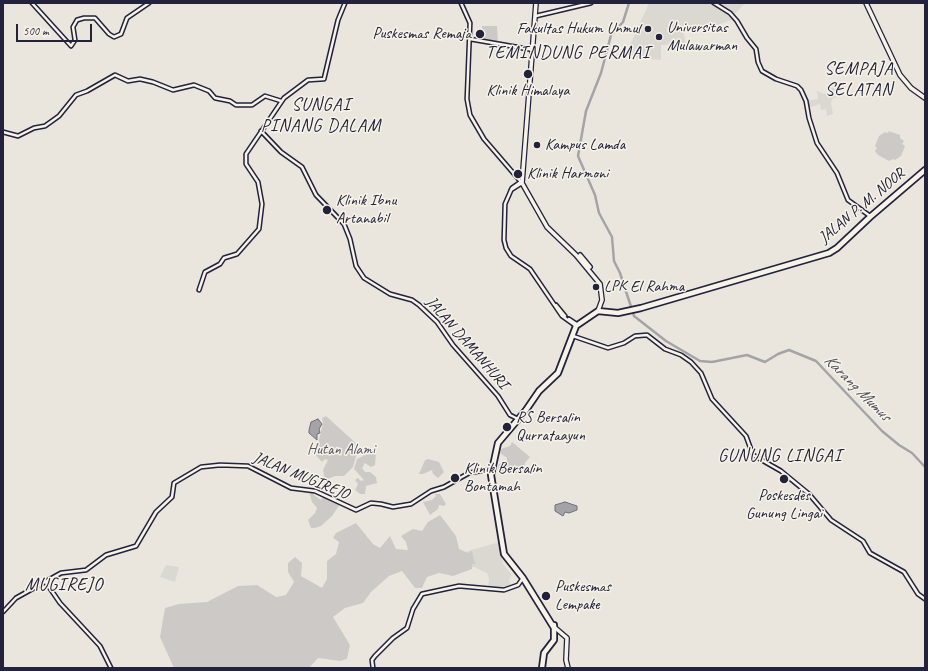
<!DOCTYPE html>
<style>
body{margin:0}
#map{position:relative;width:928px;height:671px;overflow:hidden;background:#eae6de;font-family:Caveat,sans-serif}
canvas{display:block}
.frame{position:absolute;inset:0;border:4px solid #22223b;pointer-events:none}
.scale{position:absolute;left:16px;top:24px;width:76px;height:18px;box-sizing:border-box;border:2px solid #22223b;border-top:0;padding-left:5px;font-size:12px;line-height:14px;white-space:nowrap;color:#22223b;-webkit-text-stroke:3px #f7f3e8;paint-order:stroke}
</style>
<div id="map">
<canvas width="928" height="671"></canvas>
<div class="frame"></div>
<div class="scale">500 m</div>
</div>
<script>
const ctx = document.querySelector('canvas').getContext('2d');
ctx.lineJoin = 'round';
function fill(path, color) {
  ctx.fillStyle = color;
  ctx.fill(path, 'evenodd');
}
function toPath(rows) {
  const path = new Path2D();
  for (const r of rows) {
    path.moveTo(r[0], r[1]);
    for (let i = 2; i < r.length; i += 2) path.lineTo(r[i], r[i + 1]);
  }
  return path;
}
function trace(path, color, width, dash) {
  ctx.strokeStyle = color;
  ctx.lineWidth = width;
  ctx.lineCap = dash ? 'butt' : 'round';
  ctx.setLineDash(dash || []);
  ctx.stroke(path);
}
function label(font, color, halo, rows, align = 'center') {
  ctx.font = font + ' Caveat,sans-serif';
  ctx.lineWidth = 3;
  ctx.setLineDash([]);
  ctx.textBaseline = 'middle';
  ctx.strokeStyle = halo;
  ctx.fillStyle = color;
  for (const [text, x, y, turn = 0] of rows) {
    ctx.save();
    ctx.translate(x, y);
    ctx.rotate((+turn || 0) * Math.PI / 180);
    ctx.textAlign = isNaN(turn) ? turn : align;
    if (halo) ctx.strokeText(text, 0, 0);
    ctx.fillText(text, 0, 0);
    ctx.restore();
  }
}
const built = toPath([
 [649,3,745,3,734,15,734,19,715,26,698,26,683,30,686,44,661,45,661,60,639,58,626,54],
 [834,87,836,98,833,98,831,103,833,114,827,116,826,109,821,110,820,104,808,108,806,101,818,99,817,91,824,94,831,92,830,88],
 [500,542,503,564,512,575,509,579,511,588,503,590,488,588,489,579,487,573,474,567,469,568,461,554,471,550],
 [166,565,179,567,175,582,160,577]
]);
const green = toPath([
 [482,26,497,26,498,42,482,39],
 [889,131,900,135,900,138,904,141,902,144,905,146,901,156,895,160,893,159,889,161,878,155,875,151,877,148,875,146,879,136,885,132,888,133],
 [326,416,359,446,353,467,344,476,335,476,325,480,323,470,328,460,325,459,322,462,312,451,318,444,323,423,322,418],
 [512,442,530,457,525,463,522,474,503,471,501,472,498,468,499,464,507,461,507,458,500,453,501,449,510,446],
 [373,451,376,453,375,465,371,467,365,463,362,468,365,472,370,472,376,477,377,483,366,486,365,494,360,494,355,490,358,484,355,480,358,478,361,481,364,480,354,469,357,459],
 [428,459,439,462,444,472,438,478,433,474,432,470,423,474,419,474,425,460],
 [309,492,313,493,315,496,321,500,323,497,340,504,332,516,321,526,315,528,311,528,308,520,315,513,317,508,312,502],
 [435,494,440,494,446,504,444,506,439,505,438,509,430,515,423,502,432,500,436,496],
 [440,515,456,536,459,549,468,553,472,551,475,564,472,564,472,569,453,576,439,573,427,577,422,588,415,588,402,571,389,576,371,592,363,603,345,608,333,617,350,645,347,659,340,661,318,658,309,668,174,668,160,637,165,608,179,604,207,602,238,586,257,585,276,597,286,595,294,582,288,572,288,563,295,557,302,563,301,576,322,588,327,579,327,561,336,554,339,542,333,538,336,533,356,523,373,544,380,548,390,536,396,549,408,550,406,542,401,536,413,529,422,531,428,522]
]);
const water = toPath([
 [318,419,322,424,319,429,320,433,317,434,317,440,309,433,309,430,311,422,318,419],
 [565,502,577,506,577,510,569,513,565,512,563,516,555,511,555,505,565,502]
]);
const river = toPath([
 [629,3,623,22,611,35,601,73,586,111,578,156,595,195,599,213,612,237,614,261,620,273,634,316,666,341,700,361,712,362,747,355,765,362,778,354,789,350,816,361,882,431,899,445,912,453,925,467]
]);
const minor = toPath([
 [32,3,71,46,75,40,73,27,77,20,84,18,95,18,109,34,114,37,121,34,127,18,149,3],
 [461,3,470,23,467,99,470,115,484,139,521,182],
 [714,3,730,13,737,21,747,38,756,49,758,62,762,71,776,79,797,86,801,90,806,101,809,118,817,143,837,173,848,200,870,216],
 [536,16,591,3],
 [470,39,534,50],
 [261,131,281,152,302,167,316,195,344,224,350,239,356,266,364,278,390,294,412,300,419,305,437,322,453,345,498,396,510,415,518,419],
 [3,132,18,136,34,128,45,126,59,116,76,95,87,91,115,75,128,81,140,79,153,82,173,90,194,85,209,91,215,98,230,101,236,105,252,105,265,96,281,101],
 [522,181,512,188,505,204,504,240,506,248,511,256,530,269,562,316,576,326],
 [511,190,522,183],
 [199,290,205,272,220,264,224,258,237,254,259,229,262,204,258,182,246,164,246,154,284,98,308,80,324,79,338,20,345,3],
 [556,305,565,316],
 [569,319,578,325],
 [573,336,608,348,624,343,635,336,647,335,665,349,681,355,691,362,701,373,712,399,746,436,753,455,781,471,809,494,831,520,863,541,870,553,904,572,918,594,925,599],
 [45,581,60,603,100,646,111,668],
 [3,612,16,598,61,573,86,570,106,555,136,546,156,512,172,497,174,483,201,467,220,465,248,466,291,488,315,491,356,510,371,503,381,504,393,507,411,504,431,491,444,487,469,473,491,469],
 [373,668,372,660,375,656,393,638,407,628,413,609,422,594,459,586,504,590,518,585,523,578]
]);
const major = toPath([
 [536,3,522,183,547,227,576,255,600,284,602,300,598,311],
 [866,3,900,75,911,88,925,98],
 [580,255,590,267],
 [553,626,567,638,566,660,568,668]
]);
const highway = toPath([
 [554,628,523,578,504,554,491,475,498,443,526,410,539,391,558,373,576,326,598,311,618,313,641,308,829,253,837,248,870,217,925,170],
 [542,668,544,653,554,640,554,625]
]);
const markers = [
 [648,29,4,"#22223b"],
 [480,34,5,"#22223b"],
 [659,37,4,"#22223b"],
 [528,74,5,"#22223b"],
 [537,145,4,"#22223b"],
 [518,174,5,"#22223b"],
 [327,210,5,"#22223b"],
 [596,287,4,"#22223b"],
 [507,427,5,"#22223b"],
 [455,478,5,"#22223b"],
 [784,479,5,"#22223b"],
 [546,596,5,"#22223b"]
];
const poiNames = [
 ["Universitas",667,28],
 ["Mulawarman",667,46],
 ["Fakultas Hukum Unmul",640,29,"right"],
 ["Puskesmas Remaja",471,34,"right"],
 ["Klinik Himalaya",528,91,"center"],
 ["Kampus Lamda",545,145],
 ["Klinik Harmoni",527,174],
 ["Klinik Ibnu",336,201],
 ["Artanabil",336,219],
 ["LPK El Rahma",604,287],
 ["RS Bersalin",516,418],
 ["Qurrataayun",516,436],
 ["Klinik Bersalin",464,469],
 ["Bontamah",464,487],
 ["Poskesdes",784,496,"center"],
 ["Gunung Lingai",784,514,"center"],
 ["Puskesmas",555,587],
 ["Lempake",555,605]
];
const streetNames = [
 ["JALAN P. M. NOOR",862,206,-40],
 ["JALAN DAMANHURI",467,343,49],
 ["JALAN MUGIREJO",301,476,22]
];
const parkNames = [
 ["Hutan Alami",341,450]
];
const waterNames = [
 ["Karang Mumus",857,388,45]
];
const quarterNames = [
 ["TEMINDUNG PERMAI",568,53],
 ["SEMPAJA",859,69],
 ["SELATAN",859,90],
 ["SUNGAI",321,105],
 ["PINANG DALAM",321,126],
 ["GUNUNG LINGAI",780,456],
 ["MUGIREJO",64,585]
];
fill(built, '#dbd8d2');
fill(green, '#cdc9c6');
fill(water, '#a6a3a6');
trace(water, '#716f7b', 1);
trace(river, '#a6a3a6', 2.5);
trace(minor, '#22223b', 5.5);
trace(major, '#22223b', 6);
trace(highway, '#22223b', 8);
trace(minor, '#f7f3e8', 2.5);
trace(major, '#f7f3e8', 3.5);
trace(highway, '#f7f3e8', 4.5);
for (const [x, y, r, color] of markers) {
  const dot = new Path2D();
  dot.arc(x, y, r, 0, 2 * Math.PI);
  ctx.fillStyle = color;
  ctx.fill(dot);
  trace(dot, '#f7f3e8', 1.5);
}
label('16px', '#22223b', '#f7f3e8', poiNames, 'left');
label('16px', '#22223b', '#f7f3e8', streetNames);
label('16px', '#555465', '#f7f3e8', parkNames);
label('italic 17px', '#504f60', '#f7f3e8', waterNames);
ctx.letterSpacing = '1px';
label('18px', '#22223b', '#f7f3e8', quarterNames);
ctx.letterSpacing = '0px';
</script>
